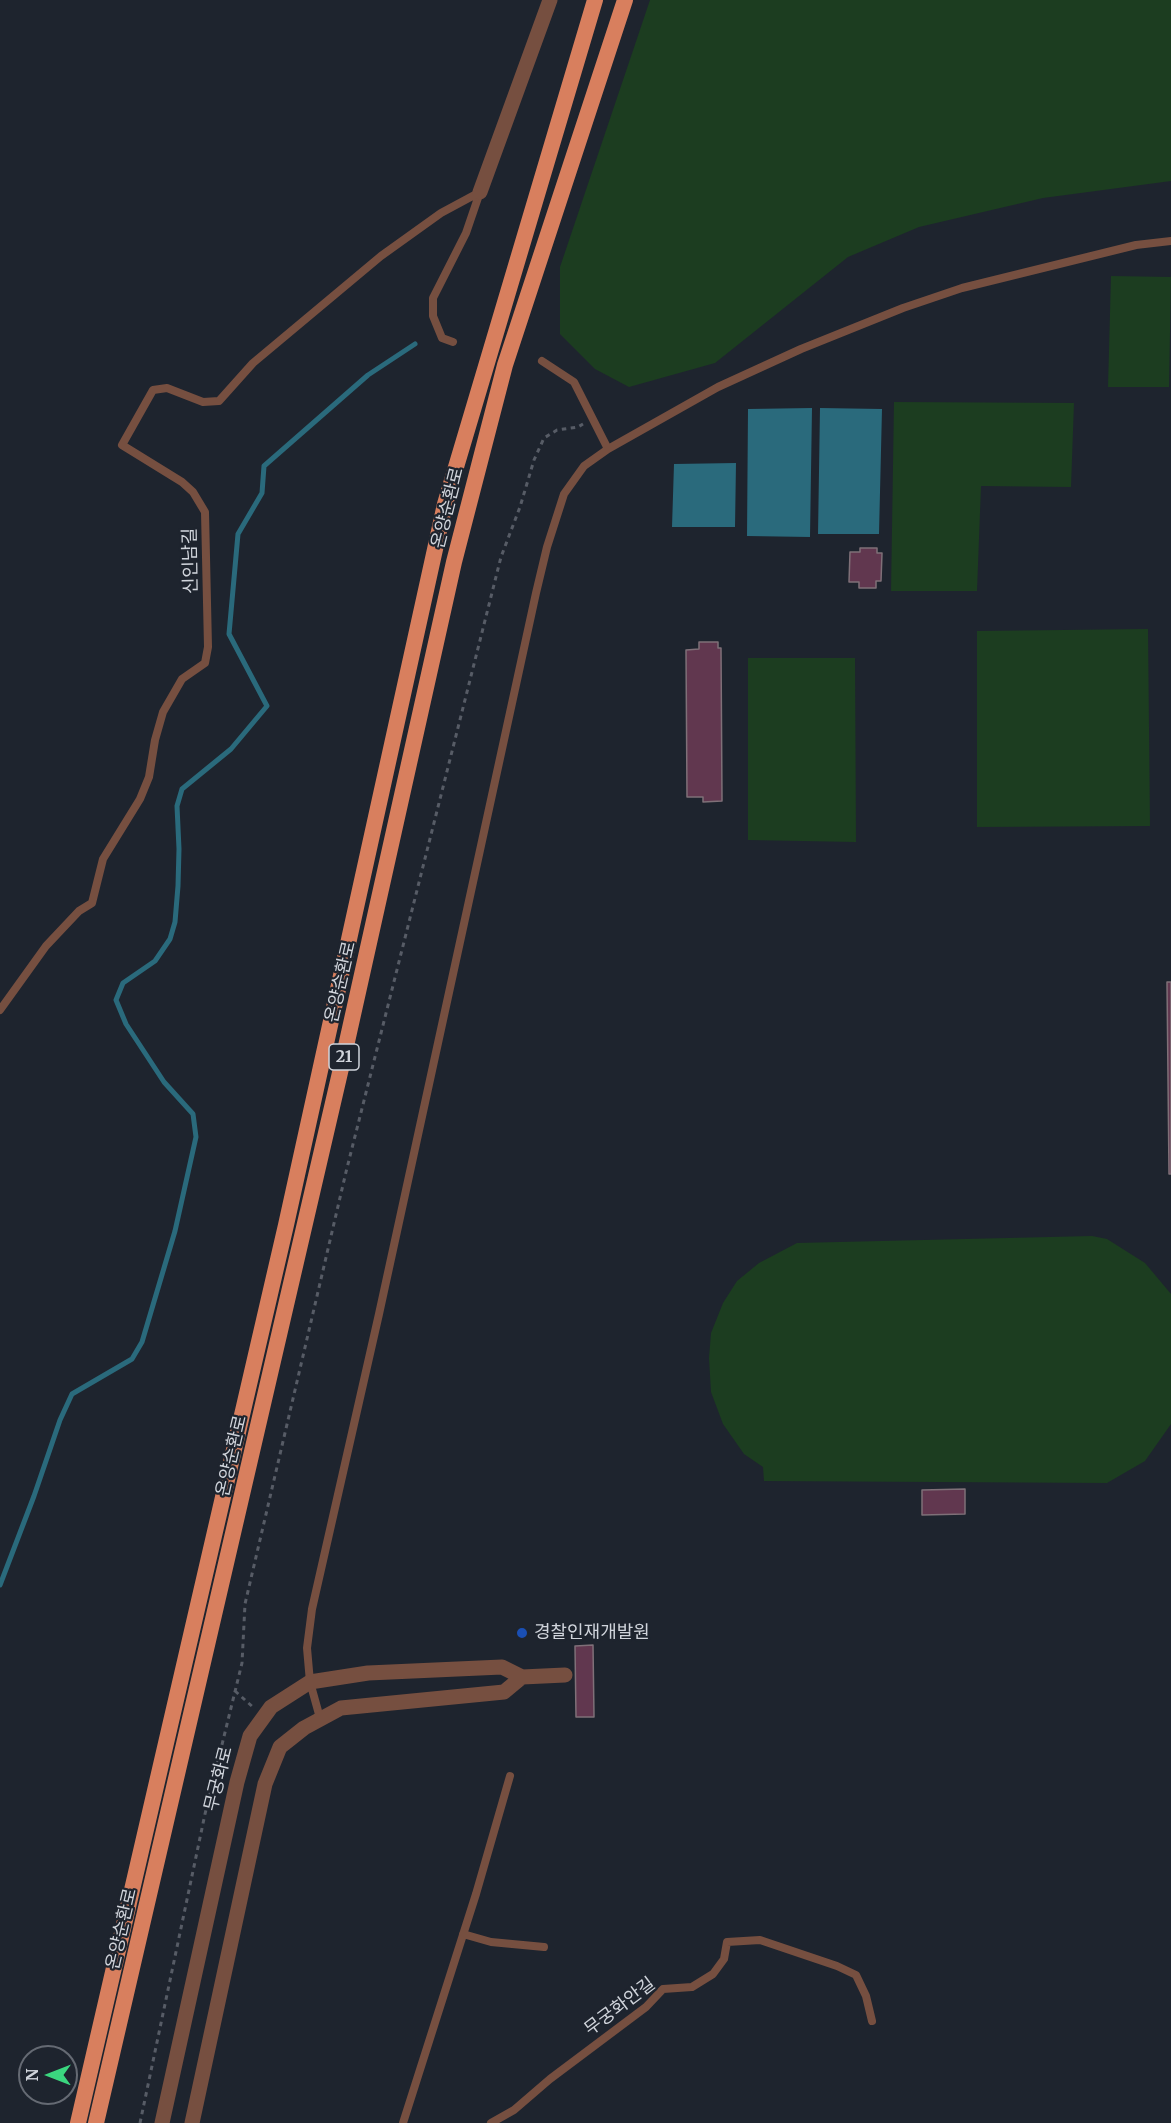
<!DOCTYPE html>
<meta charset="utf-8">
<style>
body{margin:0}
#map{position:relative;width:1171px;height:2123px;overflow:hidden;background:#1e242e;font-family:Merriweather,serif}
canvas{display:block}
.north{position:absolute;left:18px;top:2045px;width:60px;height:60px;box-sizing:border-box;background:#1e242e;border:2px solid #656a73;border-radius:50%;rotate:270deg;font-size:16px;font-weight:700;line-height:24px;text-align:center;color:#d0d4db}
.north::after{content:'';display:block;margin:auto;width:21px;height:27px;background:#3bd77f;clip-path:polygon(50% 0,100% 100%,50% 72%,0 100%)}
</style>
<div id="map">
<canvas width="1171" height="2123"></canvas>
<div class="north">N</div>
</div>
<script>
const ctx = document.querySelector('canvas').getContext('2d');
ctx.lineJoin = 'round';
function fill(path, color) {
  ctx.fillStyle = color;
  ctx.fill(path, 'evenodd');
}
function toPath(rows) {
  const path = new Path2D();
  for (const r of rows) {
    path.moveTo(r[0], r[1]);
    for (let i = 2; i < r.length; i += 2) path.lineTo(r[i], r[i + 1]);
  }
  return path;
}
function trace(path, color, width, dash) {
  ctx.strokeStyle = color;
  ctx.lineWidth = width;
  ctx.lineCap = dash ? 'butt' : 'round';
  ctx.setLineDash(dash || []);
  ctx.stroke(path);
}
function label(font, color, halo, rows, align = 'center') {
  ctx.font = font + ' Merriweather,"Noto Sans KR",serif';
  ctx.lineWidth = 4.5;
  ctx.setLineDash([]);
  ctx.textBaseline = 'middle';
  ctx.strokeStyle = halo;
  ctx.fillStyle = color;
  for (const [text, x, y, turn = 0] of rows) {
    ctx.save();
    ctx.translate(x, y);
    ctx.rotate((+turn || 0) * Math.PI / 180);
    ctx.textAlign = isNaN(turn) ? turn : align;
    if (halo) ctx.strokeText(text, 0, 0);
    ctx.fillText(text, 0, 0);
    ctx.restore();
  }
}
const green = toPath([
 [650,0,1171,0,1171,181,1043,198,919,227,848,257,715,363,629,387,595,369,560,334,560,267],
 [1111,276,1171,277,1169,387,1108,387],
 [894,402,1074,403,1071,487,981,486,977,591,891,591],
 [1148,629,1150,826,977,827,977,631],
 [748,658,855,658,856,842,748,840],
 [1092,1236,1107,1239,1145,1263,1171,1294,1171,1424,1145,1461,1107,1483,764,1481,763,1467,744,1454,723,1424,711,1392,709,1358,711,1333,723,1303,737,1281,759,1263,797,1243]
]);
const water = toPath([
 [812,408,810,537,747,536,748,409],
 [820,408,882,409,879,534,818,534],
 [736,463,735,527,672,527,674,464]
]);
const stream = toPath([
 [0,1585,34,1496,60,1420,72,1394,132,1359,142,1342,175,1231,196,1137,193,1114,164,1082,126,1024,116,1000,123,983,155,961,170,939,175,922,178,886,179,849,177,806,182,789,231,749,267,706,229,634,238,534,262,493,264,466,368,375,415,344]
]);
const building = toPath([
 [860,548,877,548,877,553,882,553,881,581,876,581,876,588,859,588,859,582,849,582,850,552,860,552,860,548],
 [699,642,718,642,718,648,721,648,722,801,703,802,703,797,687,797,686,650,699,649,699,642],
 [1167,982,1171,982,1171,1174,1169,1174,1167,982],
 [965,1489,965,1514,922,1515,922,1490,965,1489],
 [593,1645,594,1717,576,1717,575,1646,593,1645]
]);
const path = toPath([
 [235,1691,254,1708],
 [140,2123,205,1814,242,1663,245,1604,346,1172,501,557,520,507,534,460,544,438,557,430,578,427,583,424]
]);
const service = toPath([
 [453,342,442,338,433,316,433,298,466,233,480,192],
 [542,361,574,382,608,449],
 [0,1010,46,946,79,911,92,903,103,859,140,799,149,777,155,740,163,712,182,679,205,663,208,647,205,512,193,492,182,482,122,445,153,390,167,388,203,402,219,401,253,363,381,256,441,213,480,192],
 [320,1718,310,1682,307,1648,312,1609,379,1314,536,593,547,547,564,494,584,466,608,449,718,387,801,349,903,308,962,288,1136,245,1171,241],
 [463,1934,491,1942,544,1947],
 [403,2123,476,1894,510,1776],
 [491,2123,514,2110,550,2079,646,2007,663,1989,692,1987,713,1974,724,1959,727,1942,760,1940,837,1966,856,1975,866,1996,872,2021]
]);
const minor = toPath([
 [480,192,550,0]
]);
const tertiary = toPath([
 [162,2123,237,1782,250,1736,271,1707,310,1682,368,1673,502,1667,522,1677,565,1675],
 [192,2123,265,1784,280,1747,304,1728,341,1708,504,1692,522,1677]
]);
const trunk = toPath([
 [78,2123,286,1225,445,504,595,0],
 [96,2123,342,1064,454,562,505,365,625,0]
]);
const markers = [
 [522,1633,6,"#1a4fb4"]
];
const shields = [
 [344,1057,30]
];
const shieldNames = [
 ["21",344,1057]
];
const streetNames = [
 ["온양순환로",448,508,-76],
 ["신인남길",191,561,-91],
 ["온양순환로",341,982,-77],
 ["온양순환로",232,1456,-77],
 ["무궁화로",219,1779,-76],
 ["온양순환로",122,1929,-77],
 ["무궁화안길",620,2007,-37]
];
const poiNames = [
 ["경찰인재개발원",534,1633]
];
fill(green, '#1c3d20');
fill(water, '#2a6a7c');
trace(stream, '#2a6a7c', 5);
fill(building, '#61374f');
trace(building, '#7f7078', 1.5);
trace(path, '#575c66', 3, [4.5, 4.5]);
trace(service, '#764f40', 8);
trace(minor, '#764f40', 15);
trace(tertiary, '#764f40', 15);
trace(trunk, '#d87f5e', 16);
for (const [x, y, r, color] of markers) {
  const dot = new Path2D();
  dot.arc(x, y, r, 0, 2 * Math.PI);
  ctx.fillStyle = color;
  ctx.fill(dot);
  trace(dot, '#1e242e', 2);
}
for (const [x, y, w] of shields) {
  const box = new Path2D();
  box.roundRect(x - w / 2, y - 13, w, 26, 4.5);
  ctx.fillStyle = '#1e242e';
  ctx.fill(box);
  trace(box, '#d0d4db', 1.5);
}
label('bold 16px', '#d0d4db', null, shieldNames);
label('18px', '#d0d4db', '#1e242e', streetNames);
label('18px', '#d0d4db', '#1e242e', poiNames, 'left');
</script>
